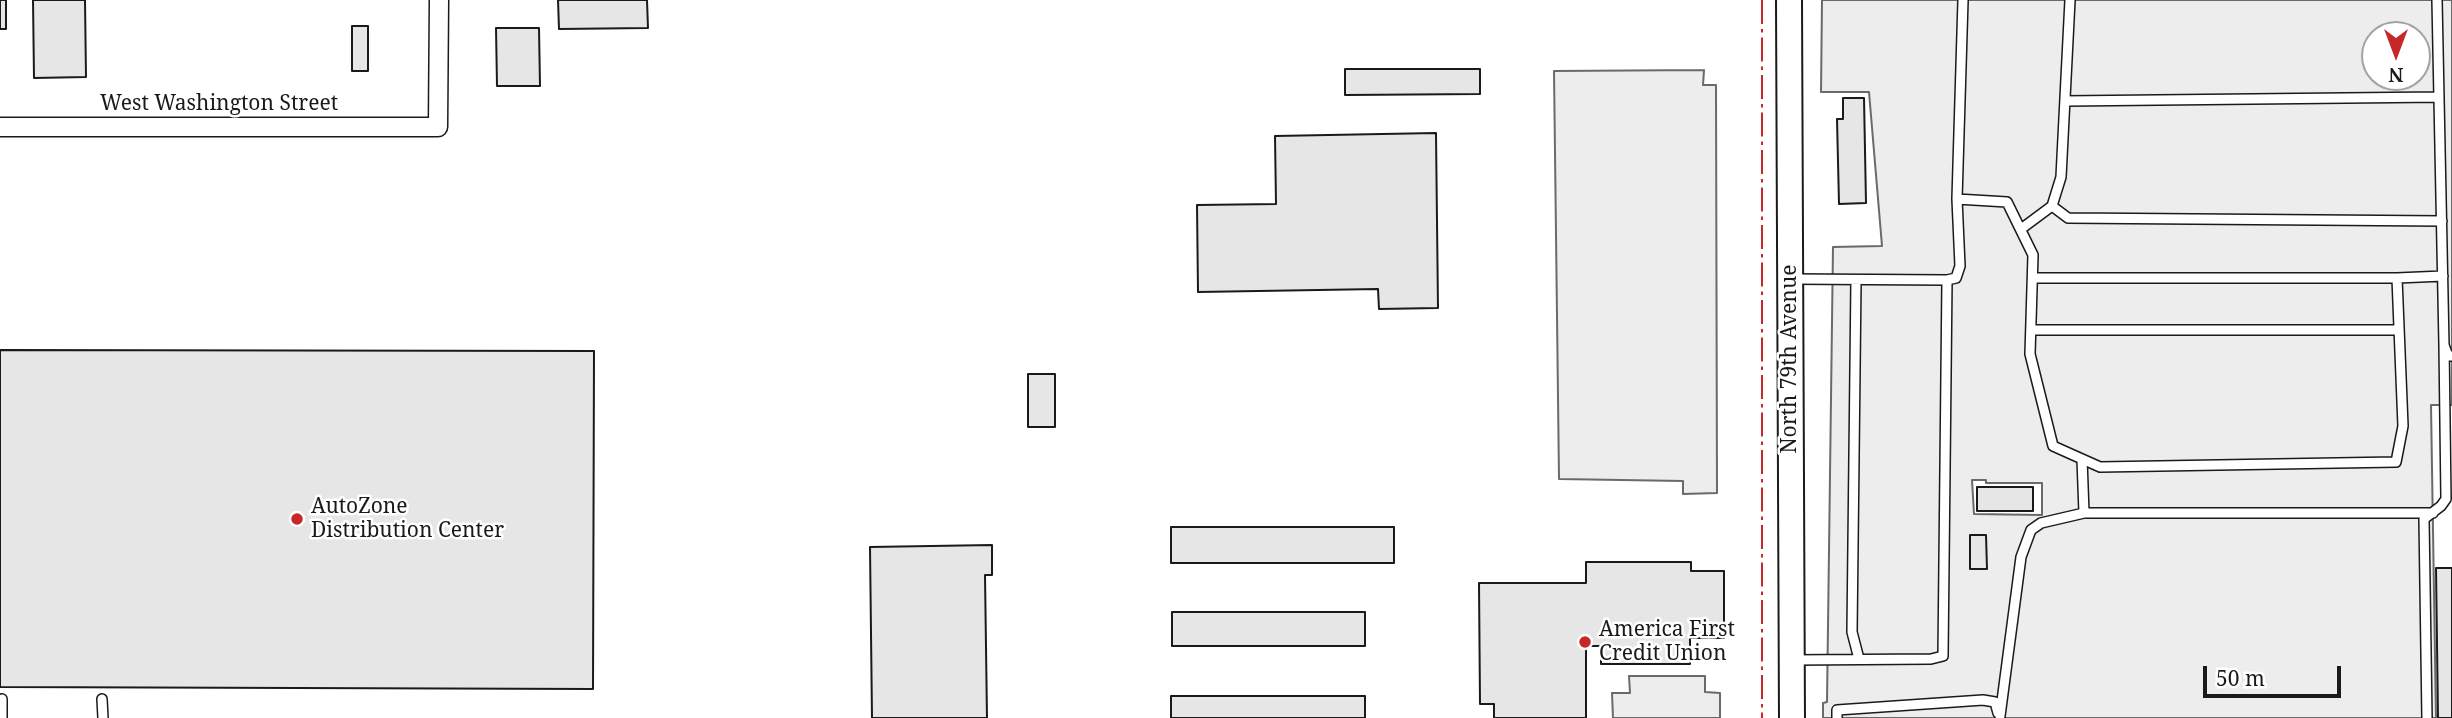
<!DOCTYPE html>
<style>
body{margin:0}
#map{position:relative;width:2452px;height:718px;overflow:hidden;background:#fff;font-family:"Noto Serif",serif}
canvas{display:block}
.north{position:absolute;left:2361px;top:21px;width:70px;height:70px;box-sizing:border-box;background:#fff;border:2px solid #a3a3a3;border-radius:50%;rotate:180deg;font-size:19px;font-weight:700;line-height:28px;text-align:center;color:#1a1a1a}
.north::after{content:'';display:block;margin:auto;width:24px;height:32px;background:#c62828;clip-path:polygon(50% 0,100% 100%,50% 72%,0 100%)}
.scale{position:absolute;left:2203px;top:666px;width:138px;height:32px;box-sizing:border-box;border:4px solid #1a1a1a;border-top:0;padding-left:9px;font-size:21px;line-height:24px;white-space:nowrap;color:#1a1a1a;-webkit-text-stroke:5px #fff;paint-order:stroke}
</style>
<div id="map">
<canvas width="2452" height="718"></canvas>
<div class="north">N</div>
<div class="scale">50 m</div>
</div>
<script>
const ctx = document.querySelector('canvas').getContext('2d');
ctx.lineJoin = 'round';
function fill(path, color) {
  ctx.fillStyle = color;
  ctx.fill(path, 'evenodd');
}
function toPath(rows) {
  const path = new Path2D();
  for (const r of rows) {
    path.moveTo(r[0], r[1]);
    for (let i = 2; i < r.length; i += 2) path.lineTo(r[i], r[i + 1]);
  }
  return path;
}
function trace(path, color, width, dash) {
  ctx.strokeStyle = color;
  ctx.lineWidth = width;
  ctx.lineCap = dash ? 'butt' : 'round';
  ctx.setLineDash(dash || []);
  ctx.stroke(path);
}
function label(font, color, halo, rows, align = 'center') {
  ctx.font = font + ' "Noto Serif",serif';
  ctx.lineWidth = 5;
  ctx.setLineDash([]);
  ctx.textBaseline = 'middle';
  ctx.strokeStyle = halo;
  ctx.fillStyle = color;
  for (const [text, x, y, turn = 0] of rows) {
    ctx.save();
    ctx.translate(x, y);
    ctx.rotate((+turn || 0) * Math.PI / 180);
    ctx.textAlign = isNaN(turn) ? turn : align;
    if (halo) ctx.strokeText(text, 0, 0);
    ctx.fillText(text, 0, 0);
    ctx.restore();
  }
}
const parking = toPath([
 [1822,0,2452,0,2452,405,2431,405,2436,718,1823,718,1823,703,1827,702,1833,247,1882,246,1869,92,1821,92,1822,0],
 [2375,35,2417,35,2417,77,2375,77,2375,35],
 [1972,480,1986,480,1986,483,2042,483,2042,515,1974,514,1972,480],
 [1704,70,1703,85,1716,85,1717,493,1683,494,1683,481,1559,479,1554,71,1704,70],
 [1629,676,1705,676,1705,692,1720,693,1720,718,1613,718,1612,693,1630,693,1629,676]
]);
const building = toPath([
 [0,0,6,0,6,29,0,29,0,0],
 [33,0,85,0,86,77,34,78,33,0],
 [558,0,647,0,648,28,559,29,558,0],
 [352,26,368,26,368,71,352,71,352,26],
 [496,28,539,28,540,86,497,86,496,28],
 [1345,69,1480,69,1480,94,1345,95,1345,69],
 [1843,98,1864,98,1866,203,1839,204,1837,119,1843,119,1843,98],
 [1436,133,1438,308,1379,309,1378,289,1198,292,1197,205,1276,204,1275,136,1436,133],
 [0,350,594,351,593,689,0,687,0,350],
 [1028,374,1055,374,1055,427,1028,427,1028,374],
 [1977,487,2033,487,2033,511,1977,511,1977,487],
 [1171,527,1394,527,1394,563,1171,563,1171,527],
 [1970,535,1986,535,1987,569,1970,569,1970,535],
 [992,545,992,575,985,575,987,718,872,718,870,547,992,545],
 [1586,562,1691,562,1691,571,1724,571,1724,638,1690,638,1690,664,1601,664,1601,646,1586,646,1586,718,1494,718,1494,704,1480,704,1479,583,1586,583,1586,562],
 [2436,568,2452,568,2452,718,2438,718,2436,568],
 [1172,612,1365,612,1365,646,1172,646,1172,612],
 [1171,696,1365,696,1365,718,1171,718,1171,696]
]);
const lane = toPath([
 [2437,0,2444,345,2448,356,2452,356],
 [2065,101,2439,97],
 [1957,199,2007,202,2033,255,2030,354,2053,446,2100,467,2396,462,2403,426,2397,278,2443,276],
 [2052,206,2068,218,2442,221],
 [2021,229,2052,206,2061,177,2070,0],
 [2033,278,2397,278],
 [1791,279,1947,280,1956,278,1960,266,1957,199,1963,0],
 [1856,280,1852,632,1859,659],
 [2031,330,2399,330],
 [2082,459,2084,513],
 [1793,660,1931,659,1943,656,1947,280],
 [2,699,2,718],
 [102,699,103,718],
 [2000,716,2021,557,2031,530,2041,523,2084,513,2433,513],
 [1837,718,1837,710,1983,700,1995,702,1998,713],
 [2427,718,2424,519,2441,506,2446,499,2444,345]
]);
const street = toPath([
 [0,127,438,127,439,0]
]);
const secondary = toPath([
 [1789,0,1792,718]
]);
const power = toPath([
 [1762,0,1762,718]
]);
const markers = [
 [297,519,7,"#c62828"],
 [1585,642,7,"#c62828"]
];
const streetNames = [
 ["West Washington Street",219,104],
 ["North 79th Avenue",1790,359,-90]
];
const poiNames = [
 ["AutoZone",311,507],
 ["Distribution Center",311,531],
 ["America First",1599,630],
 ["Credit Union",1599,654]
];
fill(parking, '#ededed');
trace(parking, '#6a6a6a', 2);
fill(building, '#e6e6e6');
trace(building, '#1a1a1a', 2);
trace(lane, '#1a1a1a', 12);
trace(street, '#1a1a1a', 21);
trace(secondary, '#1a1a1a', 28);
trace(lane, '#fff', 9);
trace(street, '#fff', 18);
trace(secondary, '#fff', 24);
trace(power, '#c62828', 2, [24, 5, 3.5, 5]);
for (const [x, y, r, color] of markers) {
  const dot = new Path2D();
  dot.arc(x, y, r, 0, 2 * Math.PI);
  ctx.fillStyle = color;
  ctx.fill(dot);
  trace(dot, '#fff', 2.5);
}
label('21px', '#1a1a1a', '#fff', streetNames);
label('21px', '#1a1a1a', '#fff', poiNames, 'left');
</script>
